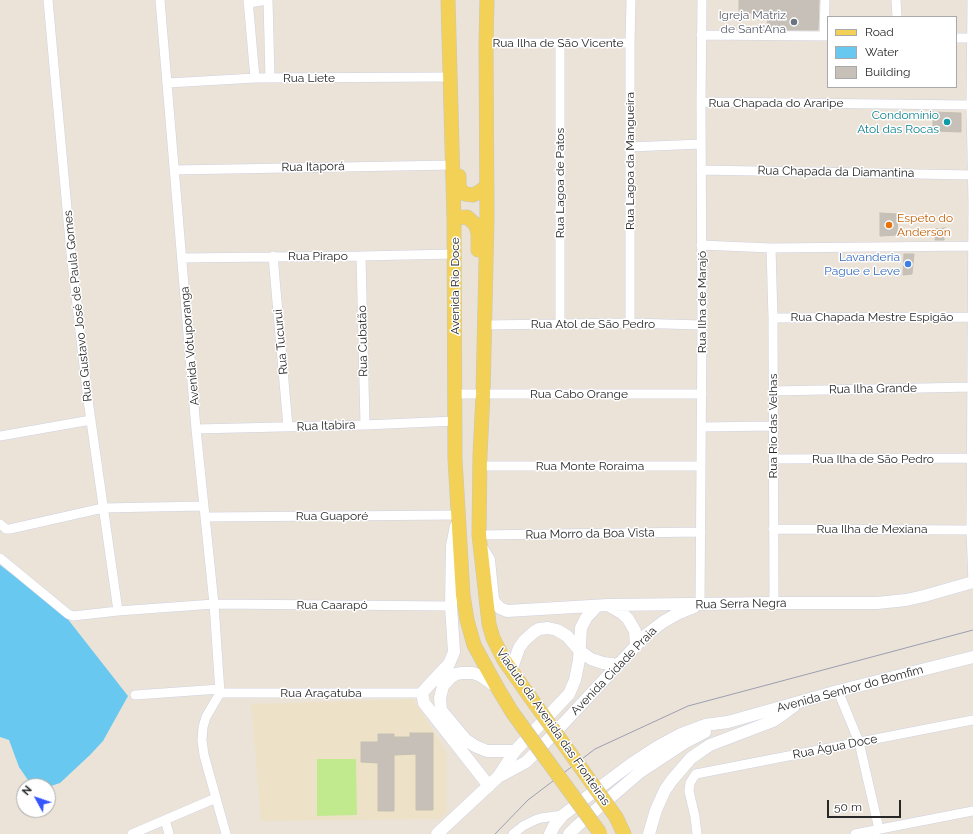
<!DOCTYPE html>
<meta charset="utf-8">
<style>
body{margin:0}
#map{position:relative;width:973px;height:834px;overflow:hidden;background:#ebe3d8;font-family:Raleway,sans-serif}
canvas{display:block}
.legend{position:absolute;left:827px;top:16px;width:130px;height:72px;box-sizing:border-box;background:#fff;border:1px solid #a9a9a9;margin:0;padding:5px 7px;list-style:none;font-size:12px;color:#272727}
.legend li{display:flex;align-items:center;gap:8px;height:20px}
.legend b{width:20px;border:1px solid #a9a9a9}
.north{position:absolute;left:16px;top:778px;width:40px;height:40px;box-sizing:border-box;background:#fff;border:1px solid #a9a9a9;border-radius:50%;rotate:310deg;font-size:11px;font-weight:700;line-height:16px;text-align:center;color:#272727}
.north::after{content:'';display:block;margin:auto;width:14px;height:18px;background:#3454fc;clip-path:polygon(50% 0,100% 100%,50% 72%,0 100%)}
.scale{position:absolute;left:827px;top:800px;width:74px;height:18px;box-sizing:border-box;border:2px solid #272727;border-top:0;padding-left:5px;font-size:12px;line-height:14px;white-space:nowrap;color:#272727;-webkit-text-stroke:3px #fff;paint-order:stroke}
</style>
<div id="map">
<canvas width="973" height="834"></canvas>
<ul class="legend">
<li><b style="height:5px;background:#f2d156"></b>Road</li>
<li><b style="height:11px;background:#69c8ef"></b>Water</li>
<li><b style="height:11px;background:#c6c0b8"></b>Building</li>
</ul>
<div class="north">N</div>
<div class="scale">50 m</div>
</div>
<script>
const ctx = document.querySelector('canvas').getContext('2d');
ctx.lineJoin = 'round';
function fill(path, color) {
  ctx.fillStyle = color;
  ctx.fill(path, 'evenodd');
}
function toPath(rows) {
  const path = new Path2D();
  for (const r of rows) {
    path.moveTo(r[0], r[1]);
    for (let i = 2; i < r.length; i += 2) path.lineTo(r[i], r[i + 1]);
  }
  return path;
}
function trace(path, color, width, dash) {
  ctx.strokeStyle = color;
  ctx.lineWidth = width;
  ctx.lineCap = dash ? 'butt' : 'round';
  ctx.setLineDash(dash || []);
  ctx.stroke(path);
}
function label(font, color, halo, rows, align = 'center') {
  ctx.font = font + ' Raleway,sans-serif';
  ctx.lineWidth = 3;
  ctx.setLineDash([]);
  ctx.textBaseline = 'middle';
  ctx.strokeStyle = halo;
  ctx.fillStyle = color;
  for (const [text, x, y, turn = 0] of rows) {
    ctx.save();
    ctx.translate(x, y);
    ctx.rotate((+turn || 0) * Math.PI / 180);
    ctx.textAlign = isNaN(turn) ? turn : align;
    if (halo) ctx.strokeText(text, 0, 0);
    ctx.fillText(text, 0, 0);
    ctx.restore();
  }
}
const education = toPath([
 [413,699,447,753,447,812,440,819,337,820,261,821,251,704]
]);
const pitch = toPath([
 [317,759,356,759,357,815,317,816]
]);
const water = toPath([
 [0,565,63,613,128,696,103,741,90,755,60,783,48,787,36,786,28,780,19,767,9,740,0,737]
]);
const building = toPath([
 [739,0,819,0,818,30,768,30,767,13,739,13,739,0],
 [933,112,961,113,961,132,933,131,933,112],
 [880,213,898,214,897,235,880,236,880,213],
 [945,228,944,240,935,240,935,229,945,228],
 [904,254,914,254,912,274,903,275,904,254],
 [410,733,433,733,433,810,416,810,416,754,394,755,394,811,378,811,378,763,361,762,361,742,378,742,378,734,394,734,394,737,410,737,410,733]
]);
const street = toPath([
 [48,0,71,253,88,400,118,611],
 [160,0,196,429,214,604,220,693],
 [248,0,255,78],
 [268,0,270,78],
 [896,0,897,17],
 [972,0,971,105,973,203,971,530,973,583],
 [249,3,267,0],
 [701,35,828,36],
 [824,36,825,0],
 [956,38,972,38],
 [486,43,630,43],
 [168,83,255,78,451,77],
 [701,102,971,105],
 [630,147,701,144],
 [174,170,453,165],
 [701,170,972,175],
 [701,245,771,248,972,246],
 [771,248,773,318,774,603],
 [273,256,288,427],
 [361,256,365,425],
 [182,258,361,256,454,254],
 [773,318,972,317],
 [560,323,560,42],
 [630,323,630,43,631,0],
 [484,325,630,323,702,325],
 [773,391,972,387],
 [456,394,702,394],
 [702,427,773,426],
 [196,429,365,425,455,421],
 [0,436,91,420],
 [773,459,972,458],
 [480,466,701,466],
 [205,517,459,515],
 [0,524,6,529,10,529,103,508,204,506],
 [773,529,971,530],
 [479,535,701,532],
 [0,558,68,614,73,616,118,611,214,604,451,606],
 [700,605,702,325,701,102,702,0],
 [838,691,859,742,879,829],
 [220,693,422,693],
 [220,693,206,717,203,727,202,740,204,755,226,834],
 [135,695,220,689],
 [165,820,169,834],
 [132,834,216,798],
 [513,834,523,826,535,820,541,818,563,815],
 [697,834,695,817,689,791,690,783,693,778,696,774,973,720],
 [855,834,973,811]
]);
const secondary = toPath([
 [456,526,452,546,451,606,454,652,449,664,430,684,422,693,424,703,489,786],
 [481,547,489,560,493,599,495,603,500,608,507,611,608,605,774,603,877,603,906,600,924,596,973,582],
 [608,605,622,613,628,619,635,631,636,646],
 [511,671,519,648,524,641,534,632,539,629,548,628,557,630,567,636,580,651,591,659,603,663,618,665],
 [497,687,481,676,473,673,462,673,456,674,451,677,443,686,440,698,441,710,466,740,475,746,487,751,515,751],
 [500,776,526,762,546,742,646,635,663,622,677,614,694,607],
 [437,834,498,777,515,751,569,694,575,680,579,660,581,628,586,618,597,606],
 [550,834,554,826,563,815,631,764,657,747,681,734,705,725,728,722,838,691,973,657],
 [569,834,577,826,640,772,684,743,705,732],
 [649,834,656,810,665,790,672,780,691,758,701,751,710,745,773,721,782,715,794,706]
]);
const primary = toPath([
 [448,0,454,218,455,459,463,595,467,620,474,645,497,687,512,712],
 [487,0,486,43,487,218,483,394,480,455,479,535,489,624,493,638,504,660,530,697],
 [459,176,459,188,465,194,473,195,479,192,487,186],
 [454,218,467,217,475,224,478,233,478,250],
 [616,817,624,834]
]);
const tram = toPath([
 [495,834,528,800,595,749,688,706,973,630]
]);
const primaryBridge = toPath([
 [530,697,616,817],
 [512,712,600,833]
]);
const markers = [
 [794,22,4,"#6b7280"],
 [947,122,4,"#0f9aa8"],
 [889,225,4,"#e8710a"],
 [908,264,4,"#3f7fe0"]
];
const worshipNames = [
 ["Igreja Matriz",786,15],
 ["de Sant'Ana",786,29]
];
const streetNames = [
 ["Rua Ilha de São Vicente",558,43],
 ["Rua Liete",309,78],
 ["Rua Chapada do Araripe",776,103],
 ["Rua Lagoa da Mangueira",630,161,-90],
 ["Rua Itaporá",313,167,-1],
 ["Rua Chapada da Diamantina",836,172,1],
 ["Rua Lagoa de Patos",560,183,-90],
 ["Rua Pirapo",318,256],
 ["Avenida Rio Doce",455,286,-90],
 ["Rua Ilha de Marajó",702,302,-90],
 ["Rua Gustavo José de Paula Gomes",78,306,-96],
 ["Rua Chapada Mestre Espigão",872,317],
 ["Rua Atol de São Pedro",593,324],
 ["Rua Cubatão",363,341,-91],
 ["Rua Tucurui",281,342,-95],
 ["Avenida Votuporanga",190,346,-95],
 ["Rua Ilha Grande",873,389,-1],
 ["Rua Cabo Orange",579,394],
 ["Rua Itabira",326,426,-2],
 ["Rua Rio das Velhas",773,426,-90],
 ["Rua Ilha de São Pedro",873,459],
 ["Rua Monte Roraima",590,466],
 ["Rua Guaporé",332,516],
 ["Rua Ilha de Mexiana",872,529],
 ["Rua Morro da Boa Vista",590,534,-1],
 ["Rua Serra Negra",741,604,-1],
 ["Rua Caarapó",332,605],
 ["Avenida Cidade Praia",614,671,-46],
 ["Avenida Senhor do Bomfim",850,689,-15],
 ["Rua Araçatuba",321,693],
 ["Viaduto da Avenida das Fronteiras",553,727,55],
 ["Rua Água Doce",835,747,-11]
];
const cultureNames = [
 ["Condomínio",939,115],
 ["Atol das Rocas",939,129]
];
const foodNames = [
 ["Espeto do",897,218],
 ["Anderson",897,232]
];
const shopNames = [
 ["Lavanderia",900,257],
 ["Pague e Leve",900,271]
];
fill(education, '#ede2c7');
fill(pitch, '#c1ea8f');
fill(water, '#69c8ef');
fill(building, '#c6c0b8');
trace(building, '#c5bfb2', 1);
trace(street, '#ced1e1', 10);
trace(secondary, '#ced1e1', 13);
trace(primary, '#c7c7c7', 15);
trace(street, '#fff', 9);
trace(secondary, '#fff', 12);
trace(primary, '#f2d156', 14);
trace(tram, '#9c9eb2', 1);
trace(primaryBridge, '#c7c7c7', 15, []);
trace(primaryBridge, '#f2d156', 14);
for (const [x, y, r, color] of markers) {
  const dot = new Path2D();
  dot.arc(x, y, r, 0, 2 * Math.PI);
  ctx.fillStyle = color;
  ctx.fill(dot);
  trace(dot, '#fff', 1.5);
}
label('12px', '#5b616d', '#fff', worshipNames, 'right');
label('12px', '#272727', '#fff', streetNames);
label('12px', '#0d838f', '#fff', cultureNames, 'right');
label('12px', '#c56008', '#fff', foodNames, 'left');
label('12px', '#366cbe', '#fff', shopNames, 'right');
</script>
